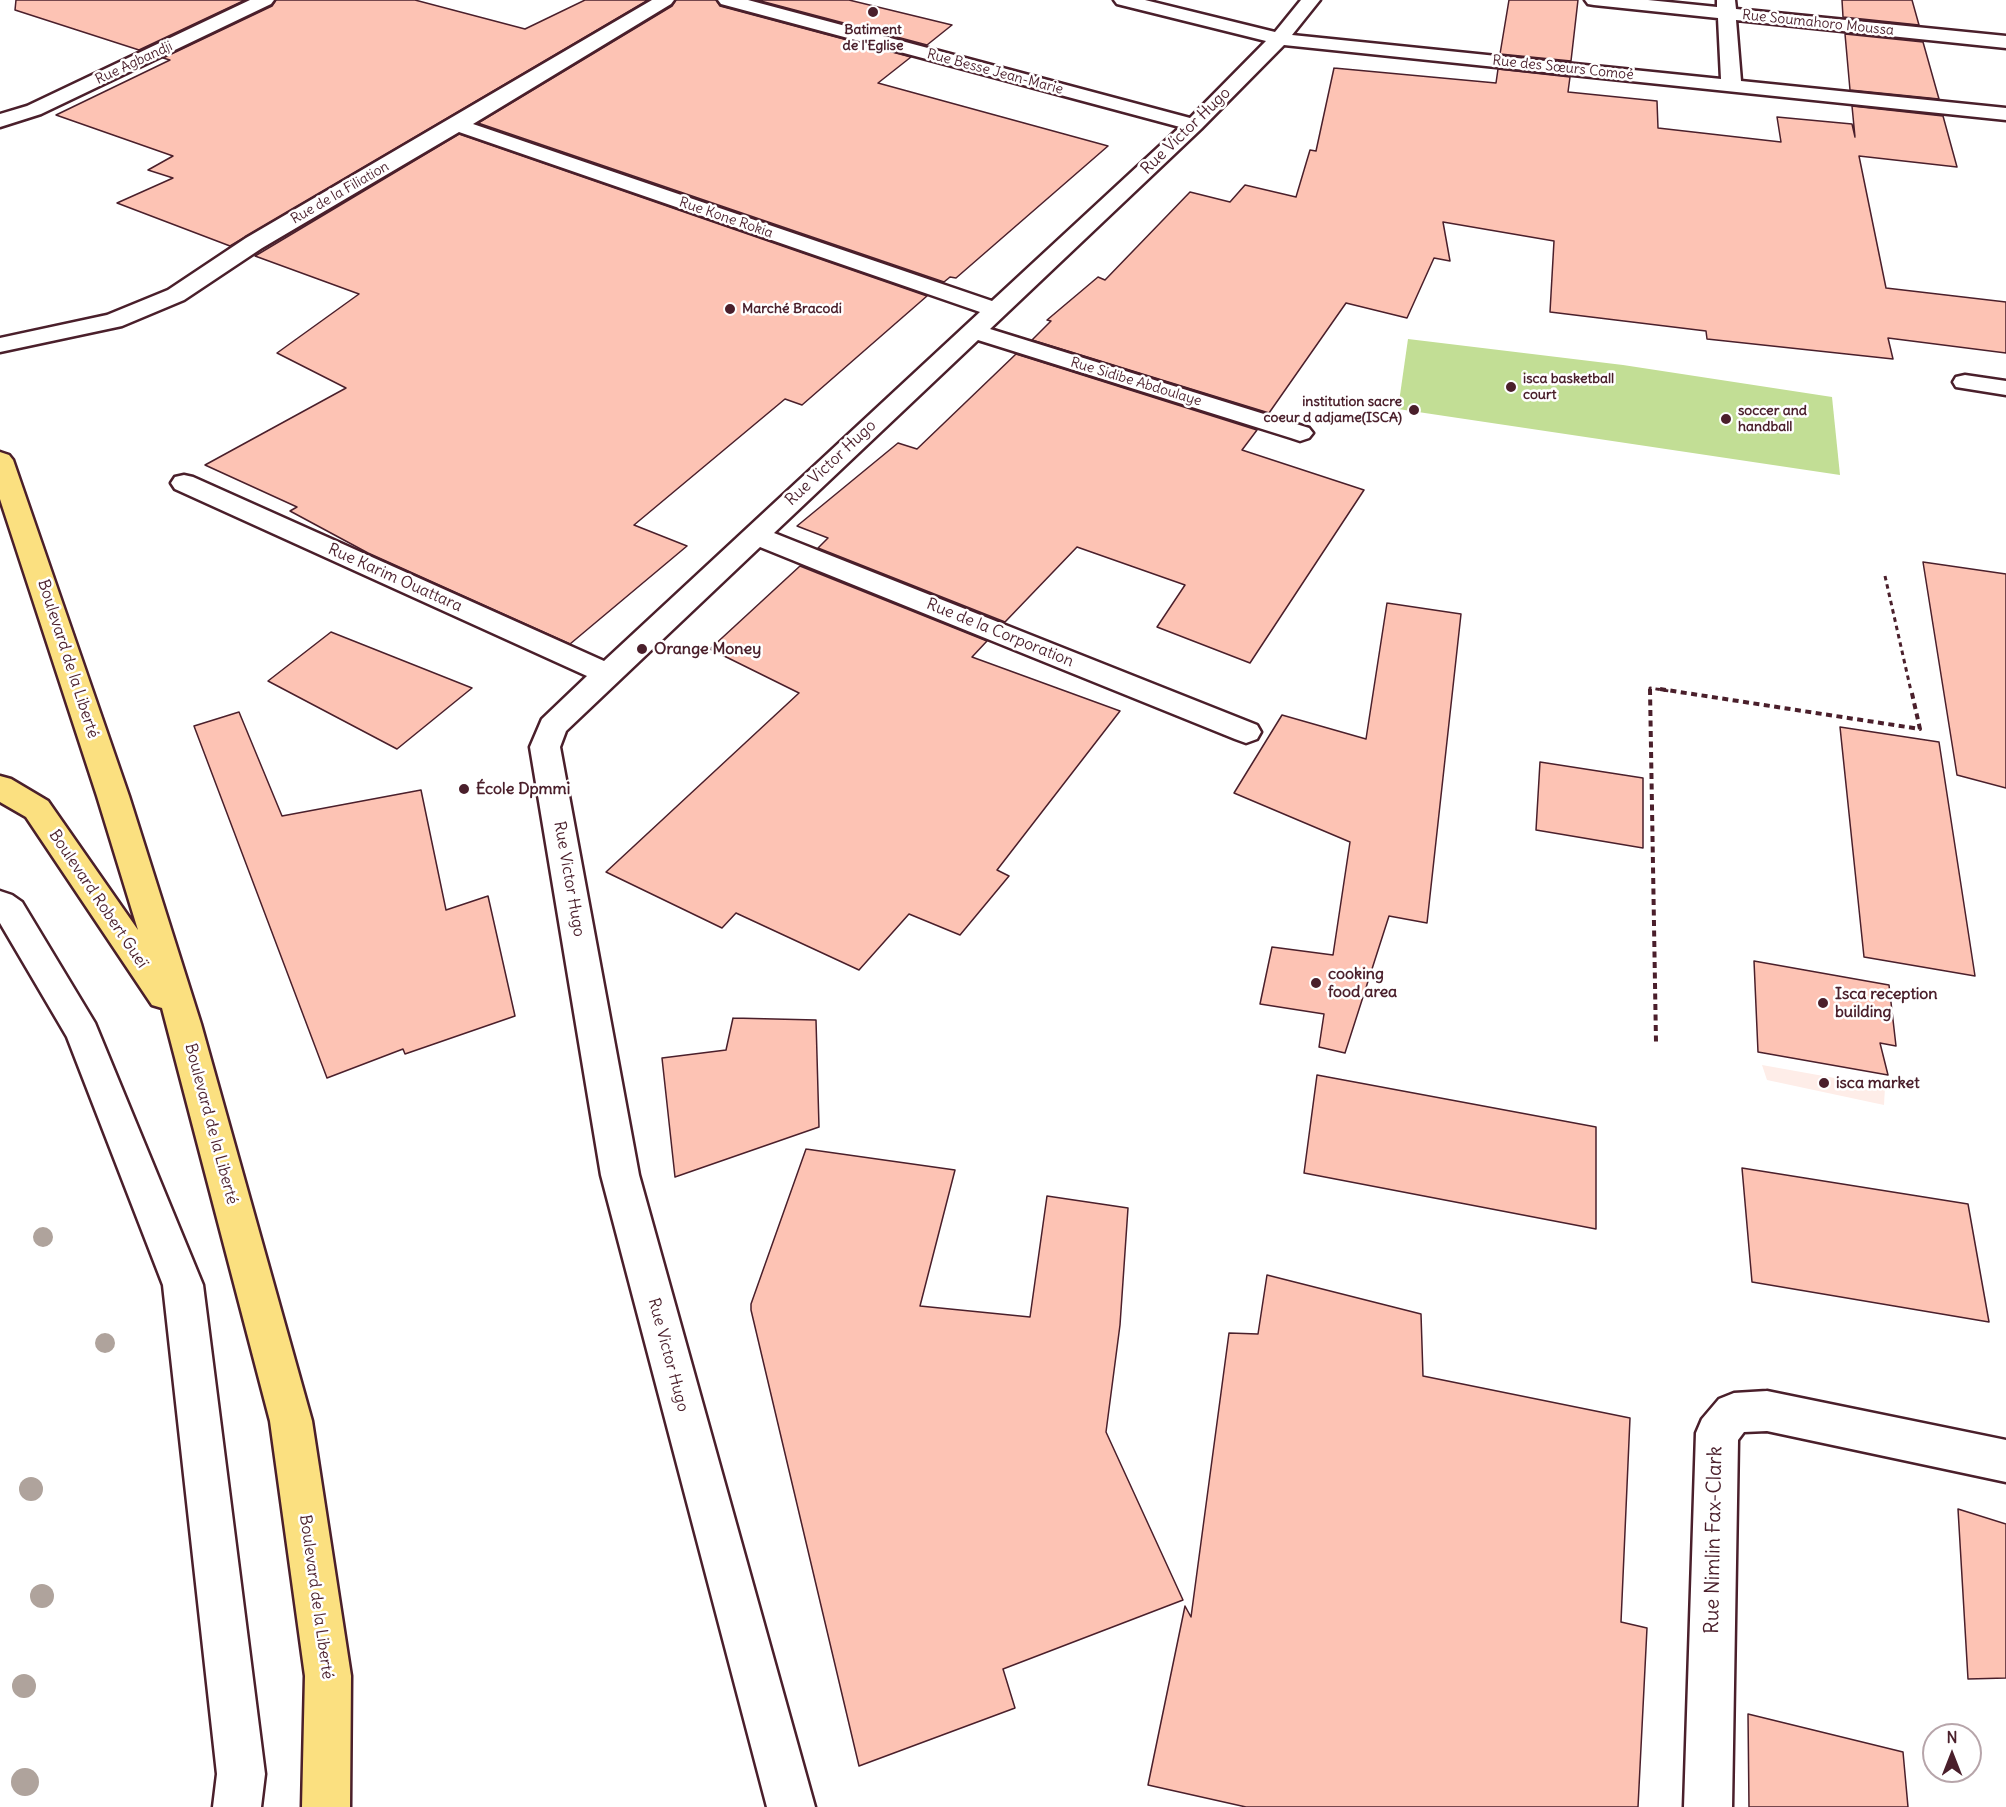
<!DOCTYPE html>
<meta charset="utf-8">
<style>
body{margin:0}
#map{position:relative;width:2006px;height:1807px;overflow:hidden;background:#fff;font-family:Delius,sans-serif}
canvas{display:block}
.north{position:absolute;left:1922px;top:1723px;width:60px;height:60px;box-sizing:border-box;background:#fff;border:2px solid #b7a5aa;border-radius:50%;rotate:0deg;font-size:16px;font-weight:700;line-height:24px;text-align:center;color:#4a1f2b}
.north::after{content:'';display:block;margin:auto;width:21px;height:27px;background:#4a1f2b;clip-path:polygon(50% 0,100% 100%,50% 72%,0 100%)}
</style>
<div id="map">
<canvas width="2006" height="1807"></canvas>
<div class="north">N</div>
</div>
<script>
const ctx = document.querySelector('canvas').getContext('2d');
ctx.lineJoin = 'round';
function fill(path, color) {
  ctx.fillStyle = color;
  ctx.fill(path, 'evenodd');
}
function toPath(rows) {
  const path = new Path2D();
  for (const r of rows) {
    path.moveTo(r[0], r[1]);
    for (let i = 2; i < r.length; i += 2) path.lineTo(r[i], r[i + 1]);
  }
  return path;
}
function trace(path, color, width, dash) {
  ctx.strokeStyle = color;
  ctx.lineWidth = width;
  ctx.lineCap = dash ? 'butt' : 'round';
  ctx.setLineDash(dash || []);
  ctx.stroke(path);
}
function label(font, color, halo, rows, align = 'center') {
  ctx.font = font + ' Delius,sans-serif';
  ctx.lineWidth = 5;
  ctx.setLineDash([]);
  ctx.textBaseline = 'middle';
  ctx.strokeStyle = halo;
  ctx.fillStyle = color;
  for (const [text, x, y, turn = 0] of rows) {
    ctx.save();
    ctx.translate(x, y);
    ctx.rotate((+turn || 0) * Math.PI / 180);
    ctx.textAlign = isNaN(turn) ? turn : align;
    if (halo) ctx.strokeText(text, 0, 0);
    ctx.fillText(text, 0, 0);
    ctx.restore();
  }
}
const built = toPath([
 [1762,1065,1885,1087,1884,1105,1767,1080]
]);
const green = toPath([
 [1408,339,1623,365,1832,397,1840,475,1398,409]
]);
const building = toPath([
 [16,0,245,0,139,50,15,10,16,0],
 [276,0,415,0,525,29,585,0,648,0,230,246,117,203,173,178,148,170,173,156,56,115,170,60,163,58,272,6,276,0],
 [676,0,716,0,720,6,911,57,878,83,1108,146,956,278,950,277,944,282,478,123,672,6,676,0],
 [757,0,849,0,952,25,927,45,757,0],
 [1509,0,1578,0,1571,61,1500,54,1509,0],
 [1842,0,1912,0,1919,25,1843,17,1842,0],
 [1845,34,1923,42,1939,99,1850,90,1845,34],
 [1334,68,1496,83,1498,69,1570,77,1568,92,1657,101,1658,128,1781,142,1777,117,1852,124,1855,137,1852,106,1943,116,1957,167,1859,156,1886,288,2006,302,2006,353,1888,338,1893,359,1707,339,1706,331,1550,312,1554,241,1443,222,1450,261,1434,258,1407,318,1346,303,1269,413,1032,340,1051,321,1047,320,1098,277,1105,280,1190,192,1230,202,1245,185,1296,197,1310,150,1316,151,1334,68],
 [459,134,927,296,802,405,785,399,634,525,687,546,570,644,368,553,290,511,297,507,205,465,346,388,277,353,359,294,255,256,459,134],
 [1016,354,1257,430,1242,450,1364,490,1250,663,1157,627,1185,585,1077,547,1005,622,818,548,828,538,797,526,898,443,917,449,1016,354],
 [1923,562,2006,574,2006,788,1957,775,1923,562],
 [800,566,987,641,972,657,1120,711,997,870,1009,876,960,935,909,914,859,970,736,913,722,928,606,872,799,693,710,649,800,566],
 [1387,603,1461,614,1427,923,1389,916,1345,1053,1319,1047,1324,1014,1260,1004,1272,947,1333,955,1350,842,1234,793,1282,715,1366,739,1387,603],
 [331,632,472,688,397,749,268,681,331,632],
 [239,712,282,816,421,790,446,910,488,896,515,1016,405,1054,403,1049,327,1078,194,726,239,712],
 [1840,727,1939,742,1975,976,1864,957,1840,727],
 [1540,762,1643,778,1643,848,1536,830,1540,762],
 [1754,961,1889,985,1896,1046,1880,1043,1888,1075,1758,1052,1754,961],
 [733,1018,816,1020,819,1127,675,1177,662,1058,726,1050,733,1018],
 [1317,1075,1596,1127,1596,1229,1304,1173,1317,1075],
 [806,1149,955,1170,920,1306,1030,1317,1047,1196,1128,1208,1120,1325,1106,1432,1183,1600,1003,1669,1015,1708,859,1766,751,1310,751,1304,806,1149],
 [1742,1168,1968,1204,1989,1322,1752,1282,1742,1168],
 [1267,1275,1421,1314,1423,1376,1630,1418,1621,1622,1647,1628,1638,1807,1246,1807,1148,1785,1185,1606,1191,1617,1229,1333,1258,1334,1267,1275],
 [1958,1509,2006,1524,2006,1678,1968,1679,1958,1509],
 [1748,1714,1903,1752,1908,1807,1749,1807,1748,1714]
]);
const pathFar1 = toPath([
 [1885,576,1911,691],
 [1650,691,1650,688,1669,691]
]);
const path = toPath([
 [1650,689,1656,1042],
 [1660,689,1920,729,1911,689]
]);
const minor = toPath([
 [250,0,274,0,271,4,41,114,0,127,0,114,27,106,250,0],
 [652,0,674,0,671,4,473,124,992,301,1180,127,721,4,718,0,748,0,1190,118,1266,41,1117,4,1114,0,1145,0,1275,32,1301,0,1320,0,1292,35,1721,79,1718,18,1594,5,1588,4,1585,0,1648,0,1717,7,1717,0,1735,0,1736,9,2006,36,2006,48,1736,20,1741,81,2006,108,2006,120,1284,45,1201,129,990,329,1309,428,1313,433,1309,438,1300,441,1291,438,978,340,774,533,1257,725,1261,732,1257,739,1246,743,1235,739,760,547,566,731,560,747,639,1175,815,1807,767,1807,601,1175,530,747,542,719,587,676,175,489,171,483,175,477,184,475,193,477,604,661,980,312,459,132,262,248,184,300,122,326,0,352,0,338,107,315,168,290,246,238,652,0],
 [1965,375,2006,381,2006,395,1956,387,1953,382,1956,377,1965,375],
 [0,891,12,895,22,902,95,1023,203,1285,265,1774,261,1807,213,1807,217,1774,163,1285,67,1037,0,923,0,891],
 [1767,1391,2006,1440,2006,1482,1767,1431,1744,1432,1738,1440,1732,1807,1684,1807,1696,1433,1702,1419,1719,1399,1734,1393,1767,1391]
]);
const major = toPath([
 [0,452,9,455,13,460,129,796,201,1024,312,1421,351,1676,350,1807,302,1807,305,1676,270,1421,162,1008,152,1005,26,817,0,802,0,776,11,779,48,801,138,930,97,796,0,499,0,452]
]);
const trees = [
 [43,1237,10],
 [105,1343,10],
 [31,1489,12],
 [42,1596,12],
 [24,1686,12],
 [25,1782,14]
];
const markers = [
 [873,12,6,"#4a1f2b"],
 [730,309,6,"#4a1f2b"],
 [1511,387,6,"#4a1f2b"],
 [1414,410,6,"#4a1f2b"],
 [1726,419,6,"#4a1f2b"],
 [642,649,6,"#4a1f2b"],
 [464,789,6,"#4a1f2b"],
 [1316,983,6,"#4a1f2b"],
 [1823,1003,6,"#4a1f2b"],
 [1824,1083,6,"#4a1f2b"]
];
const farStreetnames = [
 ["Rue Soumahoro Moussa",1818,23,6],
 ["Rue Agbandji",134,63,-25],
 ["Rue des Sœurs Comoé",1563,68,6],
 ["Rue Besse Jean-Marie",995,72,15],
 ["Rue de la Filiation",340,193,-30],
 ["Rue Kone Rokia",726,218,19],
 ["Rue Sidibe Abdoulaye",1136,382,17]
];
const farPoinames = [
 ["Batiment",873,30,"center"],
 ["de l'Eglise",873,46,"center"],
 ["Marché Bracodi",742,309],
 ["isca basketball",1523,379],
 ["court",1523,395],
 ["institution sacre",1402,402,"right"],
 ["coeur d adjame(ISCA)",1402,418,"right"],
 ["soccer and",1738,411],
 ["handball",1738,427]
];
const streetNames = [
 ["Rue Victor Hugo",1186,131,-44],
 ["Rue Victor Hugo",831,463,-43],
 ["Rue Karim Ouattara",395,578,24],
 ["Rue de la Corporation",1000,633,22],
 ["Boulevard de la Liberté",68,659,72],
 ["Rue Victor Hugo",569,879,80],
 ["Boulevard Robert Gueï",98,899,56],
 ["Boulevard de la Liberté",211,1124,75],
 ["Rue Victor Hugo",668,1355,75],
 ["Boulevard de la Liberté",316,1597,82]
];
const poiNames = [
 ["Orange Money",654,649],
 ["École Dpmmi",476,789],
 ["cooking",1328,974],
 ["food area",1328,992],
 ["Isca reception",1835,994],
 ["building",1835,1012],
 ["isca market",1836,1083]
];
const nearStreetnames = [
 ["Rue Nimlin Fax-Clark",1714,1540,-89]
];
fill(built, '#feede8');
fill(green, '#c2de95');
fill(building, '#fdc3b4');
trace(building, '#4a1f2b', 1.5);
trace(minor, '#4a1f2b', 5);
trace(major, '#4a1f2b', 5);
trace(pathFar1, '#4a1f2b', 3, [4.5, 4]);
trace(path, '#4a1f2b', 4, [6, 4.5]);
fill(minor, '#fff');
fill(major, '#fbe080');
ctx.fillStyle = '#afa39c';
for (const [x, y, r] of trees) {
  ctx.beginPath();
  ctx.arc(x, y, r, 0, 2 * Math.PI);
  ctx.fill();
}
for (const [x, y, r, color] of markers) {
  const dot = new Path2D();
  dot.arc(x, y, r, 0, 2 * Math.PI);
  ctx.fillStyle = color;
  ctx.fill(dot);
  trace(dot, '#fff', 2);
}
label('14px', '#4a1f2b', '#fff', farStreetnames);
label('bold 14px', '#4a1f2b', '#fff', farPoinames, 'left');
label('16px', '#4a1f2b', '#fff', streetNames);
label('bold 16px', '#4a1f2b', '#fff', poiNames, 'left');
label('20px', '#4a1f2b', '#fff', nearStreetnames);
</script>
